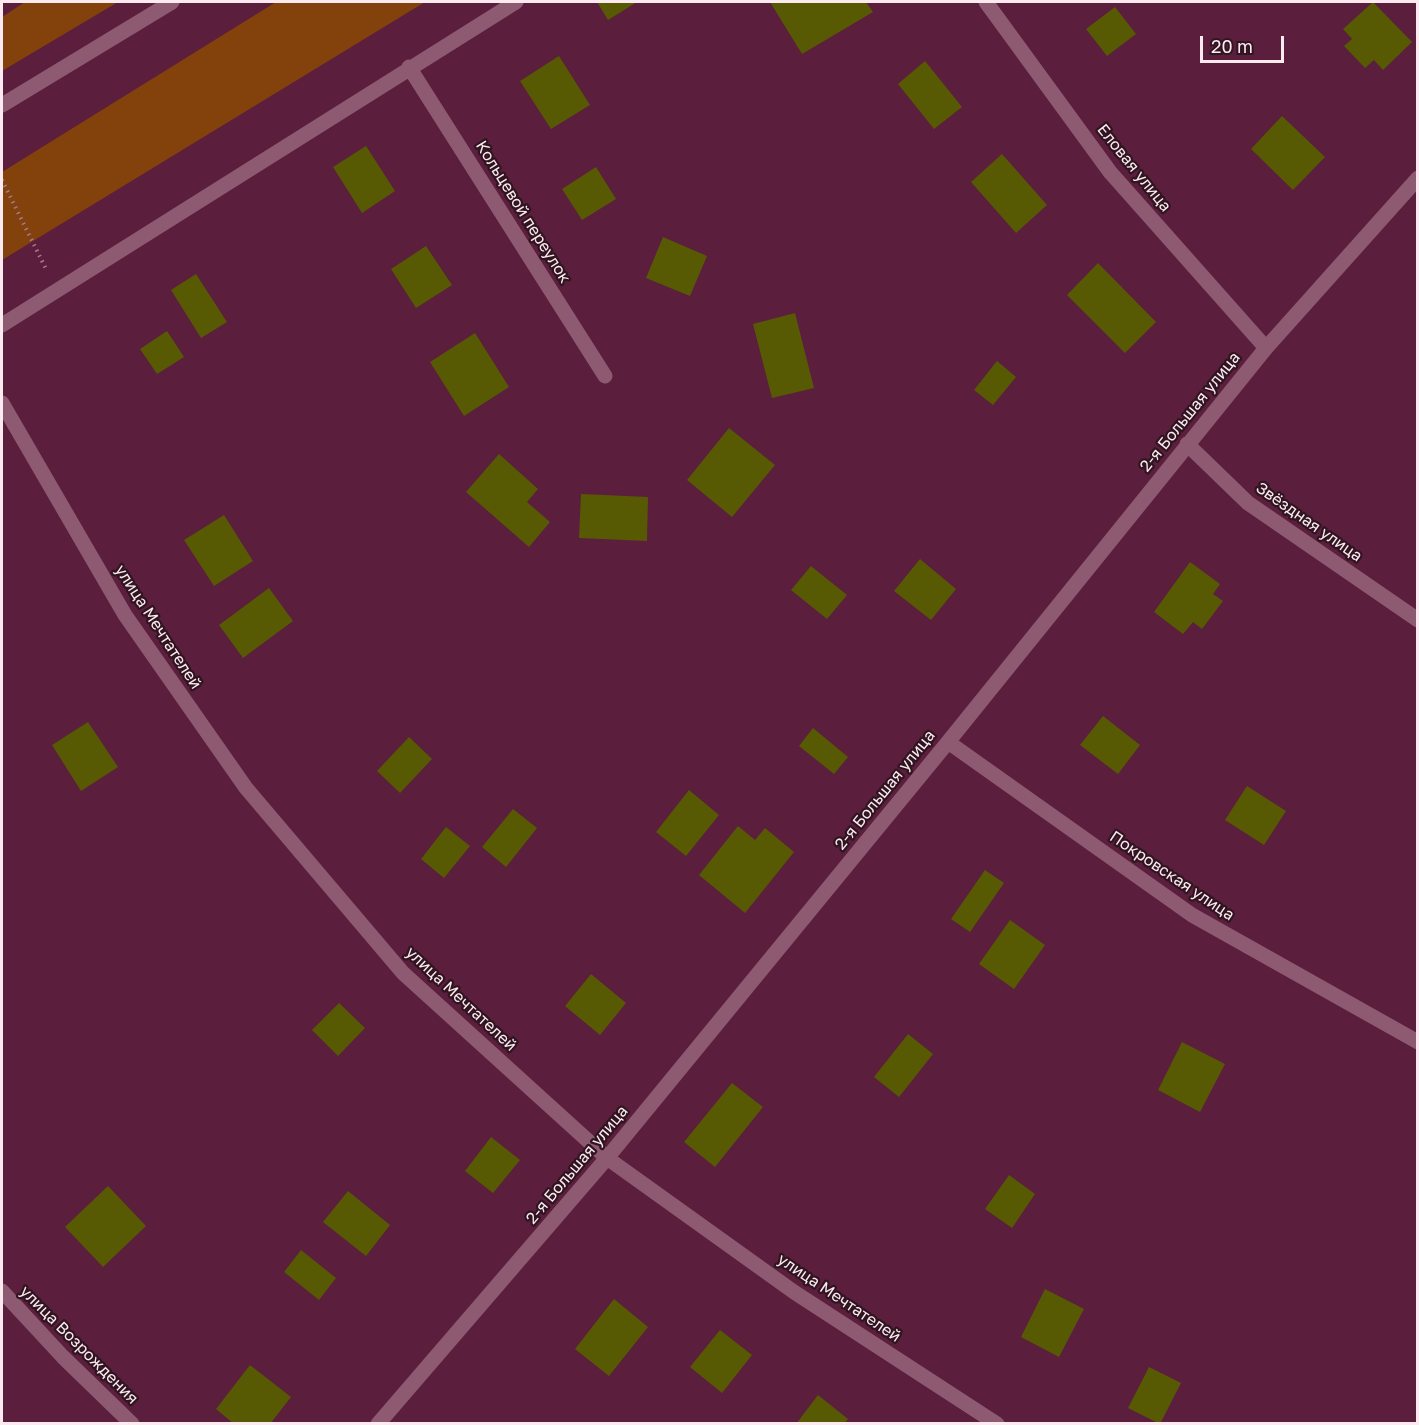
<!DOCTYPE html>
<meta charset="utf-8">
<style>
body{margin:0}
#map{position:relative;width:1419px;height:1425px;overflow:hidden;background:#5b1e3d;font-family:"Golos Text",sans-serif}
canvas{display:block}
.frame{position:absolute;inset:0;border:3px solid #fbebf1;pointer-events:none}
.scale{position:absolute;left:1200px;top:36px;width:84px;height:27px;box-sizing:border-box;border:3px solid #fbebf1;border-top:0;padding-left:8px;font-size:18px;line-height:21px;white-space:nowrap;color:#fbebf1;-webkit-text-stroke:4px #301521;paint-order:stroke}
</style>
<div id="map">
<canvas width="1419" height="1425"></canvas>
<div class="frame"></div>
<div class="scale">20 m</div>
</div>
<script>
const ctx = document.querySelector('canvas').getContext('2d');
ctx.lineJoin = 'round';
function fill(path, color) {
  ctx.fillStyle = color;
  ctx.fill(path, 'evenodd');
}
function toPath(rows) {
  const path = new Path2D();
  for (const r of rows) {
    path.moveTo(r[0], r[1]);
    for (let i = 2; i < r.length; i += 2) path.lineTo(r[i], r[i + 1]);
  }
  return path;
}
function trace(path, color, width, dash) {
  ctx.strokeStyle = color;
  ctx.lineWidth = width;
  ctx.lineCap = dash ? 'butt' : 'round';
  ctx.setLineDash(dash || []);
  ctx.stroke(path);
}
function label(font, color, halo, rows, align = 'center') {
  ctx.font = font + ' "Golos Text",sans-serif';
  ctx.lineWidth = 4.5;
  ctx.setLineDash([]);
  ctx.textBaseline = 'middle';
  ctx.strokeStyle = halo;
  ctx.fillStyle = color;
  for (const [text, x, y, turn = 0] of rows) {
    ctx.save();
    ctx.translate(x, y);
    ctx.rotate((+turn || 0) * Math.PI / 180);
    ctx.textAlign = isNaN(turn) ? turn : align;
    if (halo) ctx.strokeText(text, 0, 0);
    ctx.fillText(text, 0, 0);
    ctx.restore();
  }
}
const green = toPath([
 [25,2,118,2,2,71,2,17],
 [276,2,425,2,2,260,2,172]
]);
const building = toPath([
 [597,2,637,2,608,20],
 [770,2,866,2,873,12,802,54],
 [1373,2,1412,42,1383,70,1374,60,1365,68,1344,46,1352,39,1343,29],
 [1115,7,1136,34,1107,56,1086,29],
 [559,56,590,105,551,129,520,81],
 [925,61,962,107,934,129,898,84],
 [1282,116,1325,157,1293,190,1251,149],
 [366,146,395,191,362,213,333,167],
 [1002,154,1047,205,1016,233,971,182],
 [596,167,616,199,582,220,562,189],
 [663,237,707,256,690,296,646,278],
 [426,246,452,285,416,308,391,269],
 [1098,263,1156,322,1125,353,1067,295],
 [196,274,227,322,201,338,171,290],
 [795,313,814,388,772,398,753,324],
 [167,331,184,357,157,374,140,349],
 [475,333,509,387,464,416,430,362],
 [997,361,1016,377,993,405,974,390],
 [729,428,775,465,732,517,687,480],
 [499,454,538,489,527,502,550,522,529,547,466,492],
 [581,494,648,497,647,541,579,538],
 [224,515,253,561,214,586,184,540],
 [920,559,956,589,931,620,894,591],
 [1190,562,1220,584,1213,594,1223,601,1202,629,1193,622,1183,634,1154,612],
 [811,566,847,595,827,619,791,590],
 [269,588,293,621,243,658,219,625],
 [1103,716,1140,745,1118,774,1080,745],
 [88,722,118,767,81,791,52,745],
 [813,728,848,757,834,774,799,746],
 [409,737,432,759,400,793,377,771],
 [1247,786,1286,811,1264,845,1225,820],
 [689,790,719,815,686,856,656,832],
 [513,809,537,828,506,867,482,847],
 [738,826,755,840,765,828,794,852,745,913,699,875],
 [446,827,470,846,444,878,421,859],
 [985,870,1004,883,970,932,951,919],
 [1010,920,1045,945,1014,989,979,964],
 [591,974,626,1003,600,1035,565,1006],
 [339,1003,365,1028,338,1056,312,1030],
 [908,1034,933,1054,899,1097,874,1077],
 [1182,1042,1225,1064,1200,1112,1158,1090],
 [732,1083,763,1107,715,1167,684,1142],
 [491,1137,520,1160,493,1193,465,1171],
 [1009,1175,1035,1194,1012,1228,985,1209],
 [108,1186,146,1226,103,1267,65,1227],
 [348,1191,390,1225,366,1256,323,1222],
 [301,1250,336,1278,319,1300,284,1272],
 [1045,1289,1084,1309,1059,1357,1021,1337],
 [614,1299,648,1327,609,1376,575,1349],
 [720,1330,752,1355,722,1393,690,1367],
 [250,1365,291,1397,270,1424,234,1424,216,1409],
 [1149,1367,1181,1383,1160,1424,1128,1408],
 [818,1395,848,1419,844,1424,796,1424]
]);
const path = toPath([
 [2,180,47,271]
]);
const minor = toPath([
 [986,2,1110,172,1266,348],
 [409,67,605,376],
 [2,105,172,2],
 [2,325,516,2],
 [2,403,125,615,246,788,403,973,607,1158,794,1292,997,1424],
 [1187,444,1248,503,1418,620],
 [948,742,1192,915,1418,1042],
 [2,1291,63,1357,132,1424],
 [378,1424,607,1158,948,742,1266,348,1418,178]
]);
const streetNames = [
 ["Еловая улица",1134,168,51],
 ["Кольцевой переулок",523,212,58],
 ["2-я Большая улица",1190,412,-51],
 ["Звёздная улица",1309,522,35],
 ["улица Мечтателей",158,627,57],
 ["2-я Большая улица",885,790,-51],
 ["Покровская улица",1172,876,34],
 ["улица Мечтателей",461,999,43],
 ["2-я Большая улица",577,1165,-50],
 ["улица Мечтателей",839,1298,34],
 ["улица Возрождения",79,1345,45]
];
fill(green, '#83410c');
fill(building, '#575a03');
trace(path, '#a47b8f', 4, [1.5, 4.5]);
trace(minor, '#8e5a71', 15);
label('16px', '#fbebf1', '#301521', streetNames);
</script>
